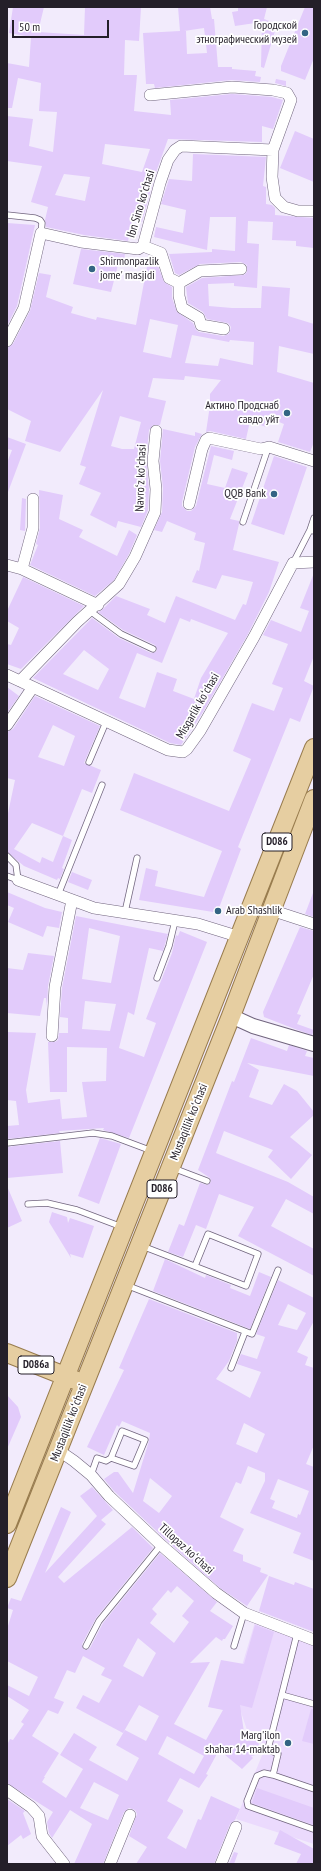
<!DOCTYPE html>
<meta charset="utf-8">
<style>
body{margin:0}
#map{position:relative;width:321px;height:1871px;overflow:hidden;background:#f2ebfc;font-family:"PT Sans Narrow",sans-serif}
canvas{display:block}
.frame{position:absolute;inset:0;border:8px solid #241f29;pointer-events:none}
.scale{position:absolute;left:12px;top:20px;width:97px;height:18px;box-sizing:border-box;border:2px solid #241f29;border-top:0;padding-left:5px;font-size:12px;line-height:14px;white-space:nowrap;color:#241f29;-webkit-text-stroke:3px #fff;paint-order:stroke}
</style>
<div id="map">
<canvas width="321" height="1871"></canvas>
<div class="frame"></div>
<div class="scale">50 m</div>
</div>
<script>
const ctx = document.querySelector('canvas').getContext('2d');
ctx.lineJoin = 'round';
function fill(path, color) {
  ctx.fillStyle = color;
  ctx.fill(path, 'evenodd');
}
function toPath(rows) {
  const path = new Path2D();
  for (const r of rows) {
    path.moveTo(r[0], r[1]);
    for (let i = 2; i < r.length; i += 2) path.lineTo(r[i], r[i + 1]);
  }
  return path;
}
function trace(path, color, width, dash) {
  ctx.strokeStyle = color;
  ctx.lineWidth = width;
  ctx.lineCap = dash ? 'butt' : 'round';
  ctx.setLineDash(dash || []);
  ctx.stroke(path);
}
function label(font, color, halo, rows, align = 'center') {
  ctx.font = font + ' "PT Sans Narrow",sans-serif';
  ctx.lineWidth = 3.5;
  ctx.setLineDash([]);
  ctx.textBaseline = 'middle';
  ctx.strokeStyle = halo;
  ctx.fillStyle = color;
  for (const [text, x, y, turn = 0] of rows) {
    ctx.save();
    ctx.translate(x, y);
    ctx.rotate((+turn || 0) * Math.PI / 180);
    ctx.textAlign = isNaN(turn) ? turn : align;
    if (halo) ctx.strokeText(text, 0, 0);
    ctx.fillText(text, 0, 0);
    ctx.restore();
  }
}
const built = toPath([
 [255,1622,314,1641,314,1844,236,1819,263,1753,260,1732,247,1730,241,1712,229,1709]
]);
const building = toPath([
 [13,7,44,7,38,32,84,35,85,7,141,7,139,41,125,40,124,75,137,75,134,111,171,115,170,100,232,94,272,97,283,100,273,129,262,126,262,142,168,139,154,178,142,222,132,220,128,241,84,235,46,227,45,220,48,207,31,202,42,166,7,161,7,116,33,119,29,146,53,152,57,112,39,111,41,83,18,78,12,108,7,108,7,63,29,67,31,37,9,33],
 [105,144,150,149,142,172,102,164],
 [64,174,90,177,85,201,55,195],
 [178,7,210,7,212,19,214,19,218,67,232,67,232,69,256,71,255,76,261,77,260,82,231,80,155,88,154,84,146,84,143,33,180,31],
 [204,28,207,53,187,54,186,31,184,31],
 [238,7,267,7,264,19,277,24,264,68,261,67,262,22,235,26,232,12,238,11],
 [305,7,314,7,314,58,305,80,281,71,281,66],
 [276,79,286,81,286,86,275,83],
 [295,131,314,139,314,182,280,168],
 [193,154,266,157,263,186,266,187,266,204,272,205,275,208,275,215,314,218,314,248,296,246,296,241,272,240,273,222,248,221,247,243,259,244,257,288,234,286,234,283,208,284,209,306,232,308,261,308,262,286,290,288,288,316,314,324,314,354,279,346,277,372,314,383,314,442,310,452,278,442,284,424,269,418,266,427,250,421,246,439,210,431,206,432,210,405,210,394,221,380,185,376,184,380,153,378,148,397,166,401,160,425,153,425,149,430,146,460,149,489,148,510,141,527,118,521,116,528,90,515,101,493,79,484,86,467,80,465,103,390,60,452,25,441,31,421,7,409,7,348,13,344,30,311,39,273,51,275,46,297,73,307,71,313,96,320,97,317,136,325,149,256,155,258,164,282,172,287,172,298,177,312,193,323,196,330,199,332,223,336,229,334,231,327,228,323,207,319,203,312,188,303,186,287,202,278,244,275,247,272,247,265,241,262,200,264,179,275,175,273,169,254,212,252,212,249,235,251,236,217,210,217,207,250,154,237,156,227,183,233,186,210,161,204,169,179,192,181],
 [150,319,178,325,171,358,143,352],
 [192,335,229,342,230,340,254,342,253,365,220,358,218,366,185,363],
 [120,416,141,422,134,449,122,449,111,446],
 [7,223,35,225,17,306,7,326],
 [81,249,125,254,123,265,118,265,111,292,73,284],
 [163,429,195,436,195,432,202,434,195,447,182,502,182,506,187,511,191,511,196,506,211,446,234,451,232,460,214,455,207,484,225,488,232,468,248,473,230,519,239,521,239,524,233,550,279,562,269,592,248,634,203,712,181,745,170,743,33,678,92,618,119,638,151,653,156,652,157,649,155,645,123,630,98,612,102,610,116,596,150,609,147,615,165,623,176,596,235,620,243,604,246,605,253,582,222,575,216,589,192,582,197,570,199,571,205,543,194,540,196,533,167,521,162,532,154,530,162,512,163,488,160,461],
 [180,618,190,622,191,619,228,633,201,678,194,699,173,691,177,679,157,672,145,708,119,698,137,653,162,663],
 [84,650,109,669,98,690,63,674],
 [7,437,26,444,8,492,7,463,12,450,7,449],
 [274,456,307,467,284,535,251,524],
 [39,490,63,495,59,519,83,530,79,537,117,556,129,530,137,535,129,554,114,580,95,596,30,565,38,545,36,544,40,528],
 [22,498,26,499,25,531,20,530],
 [314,573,314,656,304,681,314,686,300,722,290,718,238,847,241,849,219,908,213,912,139,900,146,868,158,871,155,886,204,897,222,851,120,810,134,773,229,811,251,759,233,751,252,703,274,711,283,688,272,684,288,644,263,635,271,620,301,632,309,611,300,608],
 [23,577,84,606,21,669,7,664,7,644,11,645,19,628,7,621,7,611],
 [7,687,19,696,7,713],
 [35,696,100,726,84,763,101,770,92,793,82,789,63,836,72,840,62,868,64,869,60,879,58,878,57,880,24,866,7,852,7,818,15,780,7,778,7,732,13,729],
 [53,725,75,736,64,766,38,757],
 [32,823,63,836,53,862,42,857,40,863,14,849],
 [72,872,92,880,88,890,68,882],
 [7,892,45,908,62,912,59,928,47,926,43,937,8,922,14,908,7,905],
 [313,893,314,893,314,917,305,914],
 [76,916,168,934,163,951,149,948,134,1015,128,1012,119,1048,144,1057,156,1023,146,1019,172,953,176,935,178,936,180,931,207,942,129,1138,103,1130,104,1128,59,1131,60,1133,7,1139,7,1126,19,1125,16,1101,7,1100,7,1032,36,1033,26,1090,28,1103,60,1099,62,1119,87,1117,82,1082,106,1081,107,1048,67,1047,67,1092,50,1092,48,1042,55,1042,58,1040,59,1033,68,1033,68,1018,60,1017,62,988],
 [89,928,120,936,111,983,82,979],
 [85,1001,116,1004,110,1031,82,1029],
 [300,927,314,931,314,974,297,1014,301,1015,297,1024,314,1030,312,1035,295,1029,296,1026,295,1029,264,1017,263,1012],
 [28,953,54,956,48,986,47,1007,46,998,44,998,40,1016,7,1013,7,968,23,970],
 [251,1038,287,1051,289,1045,307,1051,305,1056,314,1058,314,1076,247,1063,259,1070,249,1097,272,1105,284,1084,297,1091,314,1112,314,1115,290,1137,312,1155,291,1179,268,1157,273,1150,224,1131,216,1153,288,1182,314,1197,314,1214,286,1199,271,1226,314,1249,314,1276,238,1236,254,1207,219,1194,206,1229,196,1225,183,1257,168,1252,179,1224,184,1226,200,1183,207,1185,211,1182,210,1178,198,1170,232,1081,234,1082],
 [100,1138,121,1144,99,1204,78,1196],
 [60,1141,63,1173,7,1178,7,1147],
 [7,1186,22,1221,7,1228],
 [52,1212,67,1217,68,1223,70,1218,94,1226,83,1258,70,1254,71,1258,49,1222],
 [165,1259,205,1278,206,1275,231,1285,230,1288,250,1296,259,1272,271,1277,250,1329,153,1291],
 [278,1280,314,1298,314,1321,297,1352,308,1357,305,1365,314,1368,314,1445,306,1464,314,1467,314,1561,293,1553,301,1533,250,1513,265,1481,265,1473,248,1466,241,1484,236,1482,220,1517,244,1529,233,1551,243,1555,243,1561,261,1568,260,1572,268,1575,247,1606,220,1588,166,1540,114,1491,104,1479,114,1472,118,1472,133,1493,149,1441,150,1433,122,1421,119,1427,117,1425,104,1455,87,1447,124,1370,119,1368,149,1299,237,1333,237,1341,229,1361,216,1379,250,1398,261,1372,237,1364,241,1354,257,1359,265,1337,256,1334],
 [288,1304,306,1313,297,1330,278,1325],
 [244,1423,265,1434,257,1453,236,1444],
 [150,1478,172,1496,159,1513,143,1501],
 [278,1479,309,1491,300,1515,298,1514,297,1518,272,1508,275,1501,270,1499],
 [7,1395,18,1407,21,1417,7,1449],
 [92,1487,113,1510,101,1520,106,1524,58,1577,64,1583,132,1527,153,1548,96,1618,82,1644,83,1649,87,1650,90,1648,103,1623,160,1553,217,1602,210,1611,233,1626,225,1639,223,1639,222,1641,216,1637,190,1663,210,1662,174,1724,206,1740,223,1710,208,1707,221,1660,244,1664,255,1625,274,1632,252,1708,240,1705,245,1739,257,1737,261,1754,251,1756,253,1758,242,1769,219,1750,206,1774,208,1775,199,1788,180,1778,167,1801,183,1810,183,1812,167,1838,186,1849,198,1819,201,1820,211,1796,240,1809,235,1820,230,1824,214,1864,136,1864,147,1847,129,1836,137,1814,135,1810,129,1808,124,1812,103,1864,74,1864,92,1824,70,1810,52,1838,49,1833,47,1822,53,1812,7,1783,7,1745,10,1739,13,1740,24,1724,21,1722,29,1710,7,1696,7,1685,29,1696,38,1677,7,1661,7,1629,13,1610,7,1608,11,1598,21,1601,61,1507,71,1512,45,1573,97,1516,80,1496],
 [177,1586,194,1601,182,1616,189,1622,174,1643,150,1623,157,1614,152,1609,168,1590,171,1593],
 [138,1638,156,1653,143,1677,123,1666],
 [83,1656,105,1668,101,1675,112,1680,99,1703,83,1695,76,1708,123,1733,139,1705,159,1716,146,1741,125,1730,116,1745,139,1758,127,1781,89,1760,97,1747,74,1733,60,1755,83,1769,66,1798,42,1782,45,1777,44,1777,59,1753,32,1736,48,1710,58,1714,64,1702,54,1698,67,1670,75,1673],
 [167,1736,204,1756,194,1774,158,1754],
 [94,1782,119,1795,108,1820,80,1808],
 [269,1576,294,1585,295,1582,314,1589,314,1632,259,1611],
 [311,1709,314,1709,314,1744,302,1741],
 [257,1788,314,1808,314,1825,252,1803],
 [7,1799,25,1811,23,1813,31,1834,23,1839,21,1835,7,1846],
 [280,1830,314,1849,314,1864,296,1864,301,1854,274,1844],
 [234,1852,238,1853,234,1864,229,1864]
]);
const service = toPath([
 [7,215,35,218,40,220,42,223,41,233],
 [243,522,268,448],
 [310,530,314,518],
 [293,563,310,530,314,531],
 [90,611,121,634,153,649],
 [89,762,106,722],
 [7,856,16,865,18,880,7,876],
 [58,895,102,785],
 [125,912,137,858],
 [157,978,169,946,175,921],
 [7,1143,93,1133,112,1136,152,1151],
 [173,1168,207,1181],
 [28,1204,47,1203,77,1210,122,1227],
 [142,1246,246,1286,258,1254,208,1234,195,1266],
 [126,1285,252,1334,278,1270],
 [231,1368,245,1332],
 [91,1475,97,1458,106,1461,111,1458,122,1431,145,1440,134,1466,111,1458],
 [297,1634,268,1749,278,1754,273,1775,314,1789],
 [86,1646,99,1621,161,1545],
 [234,1646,244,1613],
 [282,1695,314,1704],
 [273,1775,264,1773,257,1776,247,1801,248,1806,313,1829]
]);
const minor = toPath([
 [150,95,232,87,273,90,287,93,291,100,273,150,272,177,275,198,284,207,298,211,314,211],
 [143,246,161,253,169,278,179,283,179,296,182,308,199,318,201,325,224,329],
 [179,283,200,271,241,269],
 [7,341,24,308,41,233,81,242,138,249,143,246,160,183,168,160,175,150,181,146,273,150],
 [189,504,202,449,206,440,209,438,261,449,269,447,314,461],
 [7,565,22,569,98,605],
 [22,569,33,528,33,499],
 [7,675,168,750,183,752,187,749,200,731,254,637,293,563,314,562],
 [20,681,77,622,119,584,135,557,155,512,156,489,153,461,156,431],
 [7,725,33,687],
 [18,880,94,908,198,924,240,937],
 [271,910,314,924],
 [52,1036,55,987,72,900],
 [58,1450,74,1461,91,1475,109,1496,161,1545,216,1593,244,1613,314,1640],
 [7,1790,31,1807,39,1816,42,1836,64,1864],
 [110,1864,130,1815],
 [221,1864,236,1827]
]);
const tertiary = toPath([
 [231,1016,253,1026,314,1044]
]);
const primary = toPath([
 [7,1353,75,1380],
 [7,1524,314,748],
 [7,1578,231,1016,314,799]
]);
const markers = [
 [305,33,4,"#336483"],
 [92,269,4,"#336483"],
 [287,413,4,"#336483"],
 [274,494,4,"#336483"],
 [218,911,4,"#336483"],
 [288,1743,4,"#336483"]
];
const shields = [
 [277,842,30],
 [162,1189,30],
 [36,1365,36]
];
const shieldNames = [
 ["D086",277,842],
 ["D086",162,1189],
 ["D086a",36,1365]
];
const poiNames = [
 ["Городской",297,26],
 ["этнографический музей",297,40],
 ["Shirmonpazlik",100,262,"left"],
 ["jome' masjidi",100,276,"left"],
 ["Актино Продснаб",279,406],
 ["савдо уйт",279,420],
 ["QQB Bank",266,494],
 ["Arab Shashlik",226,911,"left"],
 ["Marg'ilon",280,1736],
 ["shahar 14-maktab",280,1750]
];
const streetNames = [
 ["Ibn Sino koʻchasi",141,204,-73],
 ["Navroʻz koʻchasi",141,478,-88],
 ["Misgarlik koʻchasi",198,706,-60],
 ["Mustaqillik koʻchasi",189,1122,-68],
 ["Mustaqillik koʻchasi",69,1423,-69],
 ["Tillopaz koʻchasi",186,1549,42]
];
fill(built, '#ebdafd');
fill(building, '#e2cbfb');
trace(service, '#71657e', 7);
trace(minor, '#71657e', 12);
trace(tertiary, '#71657e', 16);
trace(primary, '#987c4e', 20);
trace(service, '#fff', 5.5);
trace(minor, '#fff', 11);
trace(tertiary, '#fff', 14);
trace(primary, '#e6cea1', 18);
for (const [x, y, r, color] of markers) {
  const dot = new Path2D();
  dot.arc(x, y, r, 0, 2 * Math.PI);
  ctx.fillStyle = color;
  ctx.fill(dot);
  trace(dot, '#fff', 1.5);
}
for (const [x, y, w] of shields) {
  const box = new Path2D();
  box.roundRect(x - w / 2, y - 9, w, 18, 3);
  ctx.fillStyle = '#fff';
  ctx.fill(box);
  trace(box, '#241f29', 1);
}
label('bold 11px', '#241f29', null, shieldNames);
label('12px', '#241f29', '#fff', poiNames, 'right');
label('12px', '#241f29', '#fff', streetNames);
</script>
